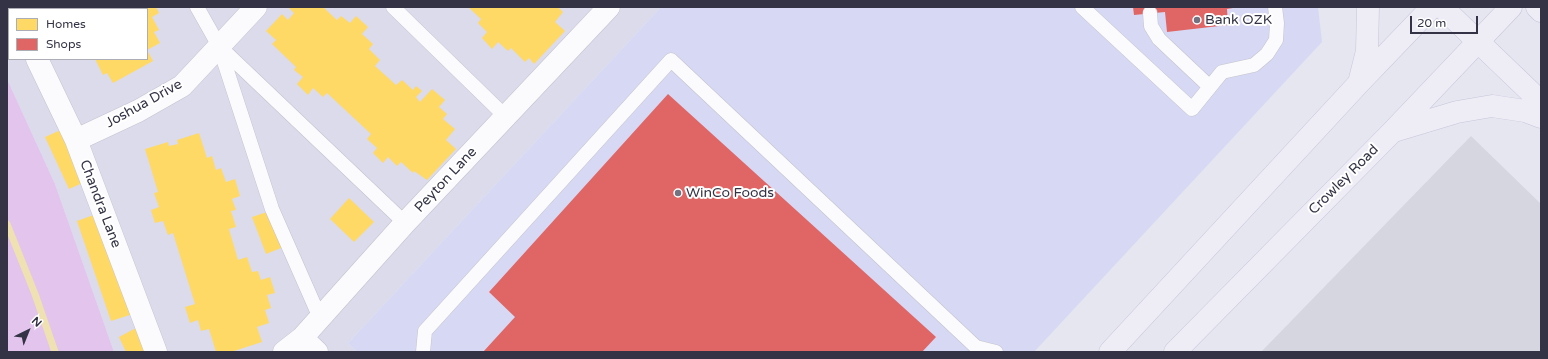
<!DOCTYPE html>
<style>
body{margin:0}
#map{position:relative;width:1548px;height:359px;overflow:hidden;background:#e6e6f0;font-family:"Varela Round",sans-serif}
canvas{display:block}
.frame{position:absolute;inset:0;border:8px solid #333345;pointer-events:none}
.legend{position:absolute;left:8px;top:8px;width:140px;height:52px;box-sizing:border-box;background:#fff;border:1px solid #adadb5;margin:0;padding:5px 7px;list-style:none;font-size:12px;color:#333345}
.legend li{display:flex;align-items:center;gap:8px;height:20px}
.legend b{width:20px;border:1px solid #adadb5}
.north{position:absolute;left:8px;top:311px;width:40px;height:40px;-webkit-text-stroke:3px #fff;paint-order:stroke;rotate:43deg;font-size:11px;font-weight:700;line-height:16px;text-align:center;color:#333345}
.north::after{content:'';display:block;margin:auto;width:14px;height:18px;background:#333345;clip-path:polygon(50% 0,100% 100%,50% 72%,0 100%)}
.scale{position:absolute;left:1410px;top:16px;width:68px;height:18px;box-sizing:border-box;border:2px solid #333345;border-top:0;padding-left:5px;font-size:12px;line-height:14px;white-space:nowrap;color:#333345;-webkit-text-stroke:3px #fff;paint-order:stroke}
</style>
<div id="map">
<canvas width="1548" height="359"></canvas>
<div class="frame"></div>
<ul class="legend">
<li><b style="height:11px;background:#ffd966"></b>Homes</li>
<li><b style="height:11px;background:#e06666"></b>Shops</li>
</ul>
<div class="north">N</div>
<div class="scale">20 m</div>
</div>
<script>
const ctx = document.querySelector('canvas').getContext('2d');
ctx.lineJoin = 'round';
function fill(path, color) {
  ctx.fillStyle = color;
  ctx.fill(path, 'evenodd');
}
function toPath(rows) {
  const path = new Path2D();
  for (const r of rows) {
    path.moveTo(r[0], r[1]);
    for (let i = 2; i < r.length; i += 2) path.lineTo(r[i], r[i + 1]);
  }
  return path;
}
function trace(path, color, width, dash) {
  ctx.strokeStyle = color;
  ctx.lineWidth = width;
  ctx.lineCap = dash ? 'butt' : 'round';
  ctx.setLineDash(dash || []);
  ctx.stroke(path);
}
function label(font, color, halo, rows, align = 'center') {
  ctx.font = font + ' "Varela Round",sans-serif';
  ctx.lineWidth = 4;
  ctx.setLineDash([]);
  ctx.textBaseline = 'middle';
  ctx.strokeStyle = halo;
  ctx.fillStyle = color;
  for (const [text, x, y, turn = 0] of rows) {
    ctx.save();
    ctx.translate(x, y);
    ctx.rotate((+turn || 0) * Math.PI / 180);
    ctx.textAlign = isNaN(turn) ? turn : align;
    if (halo) ctx.strokeText(text, 0, 0);
    ctx.fillText(text, 0, 0);
    ctx.restore();
  }
}
const residential = toPath([
 [7,7,661,7,348,343,357,352,114,352,55,184,7,79],
 [9,9,147,9,147,59,9,59]
]);
const commercial = toPath([
 [661,7,1318,7,1322,42,1034,352,357,352,348,343]
]);
const industrial = toPath([
 [1471,136,1541,204,1541,352,1261,352]
]);
const green = toPath([
 [7,79,55,184,114,352,7,352]
]);
const homes = toPath([
 [73,7,156,7,159,13,152,17,159,30,154,32,160,43,147,50,147,9,74,9],
 [288,7,323,7,337,20,341,16,350,23,356,16,368,27,362,34,373,44,369,49,380,60,375,66,396,85,402,80,413,90,416,86,422,91,416,97,420,102,432,89,445,100,439,107,447,114,443,119,455,129,446,140,456,149,427,180,414,171,413,173,401,162,397,166,388,157,383,163,373,153,377,148,367,139,371,134,327,93,323,97,313,88,308,95,297,84,303,77,294,70,296,67,272,44,276,40,266,31,282,14,288,20,294,13],
 [468,7,558,7,563,12,555,22,565,31,534,64,529,58,525,62,511,48,508,51,498,42,492,49,482,38,487,32,478,23,481,19],
 [147,50,153,61,113,83,107,73,103,75,95,59,147,59],
 [63,129,87,181,69,189,45,137],
 [199,133,207,158,212,156,216,170,221,168,226,182,235,179,240,196,232,199,236,210,231,211,236,227,229,229,238,260,247,257,252,272,258,271,261,280,270,277,275,293,267,295,271,308,265,310,269,323,257,327,262,342,231,352,216,352,209,329,201,331,198,320,190,323,185,307,195,304,173,233,168,235,163,221,155,223,151,210,159,207,154,193,158,192,145,149,168,142,169,146,178,144,177,140],
 [349,198,374,222,354,242,330,219],
 [273,210,286,246,266,254,252,217],
 [102,212,136,313,111,321,77,221],
 [136,328,148,352,126,352,119,337]
]);
const shops = toPath([
 [1133,7,1233,7,1233,8,1227,9,1228,25,1167,32,1165,12,1134,15],
 [668,94,936,337,922,352,483,352,515,317,489,292]
]);
const stream = toPath([
 [7,224,35,294,55,352]
]);
const service = toPath([
 [197,7,219,46,272,209,320,318],
 [393,7,506,117],
 [1082,7,1192,109,1222,72,1254,65,1267,54,1276,40,1277,23,1275,7],
 [1150,13,1151,26,1159,39,1210,87],
 [220,47,405,223],
 [423,352,425,331,671,60,976,347,996,352]
]);
const minor = toPath([
 [11,7,12,9],
 [37,59,76,140,156,352],
 [76,140,138,111,182,86,256,7],
 [302,338,317,352],
 [284,352,302,338,405,223,609,7]
]);
const secondary = toPath([
 [1442,7,1541,102],
 [1537,7,1541,11],
 [1359,83,1367,51,1368,7],
 [1394,131,1457,112,1492,106,1525,111,1541,117],
 [1110,352,1359,83,1432,7],
 [1175,352,1393,131,1511,7]
]);
const markers = [
 [1197,20,4,"#727281"],
 [678,193,4,"#727281"]
];
const poiNames = [
 ["Bank OZK",1205,20],
 ["WinCo Foods",686,193]
];
const streetNames = [
 ["Joshua Drive",144,104,-29],
 ["Peyton Lane",446,180,-47],
 ["Crowley Road",1344,180,-45],
 ["Chandra Lane",100,204,69]
];
fill(residential, '#dbdbec');
fill(commercial, '#d7d9f4');
fill(industrial, '#d6d6e1');
fill(green, '#e2c4ed');
fill(homes, '#ffd966');
fill(shops, '#e06666');
trace(stream, '#f0e1b3', 7);
trace(service, '#c3c3ce', 15);
trace(minor, '#c3c3ce', 23);
trace(secondary, '#c6c5d8', 23);
trace(service, '#fbfbfd', 14);
trace(minor, '#fbfbfd', 22);
trace(secondary, '#eeedf6', 22);
for (const [x, y, r, color] of markers) {
  const dot = new Path2D();
  dot.arc(x, y, r, 0, 2 * Math.PI);
  ctx.fillStyle = color;
  ctx.fill(dot);
  trace(dot, '#fff', 1.5);
}
label('14px', '#333345', '#fff', poiNames, 'left');
label('14px', '#333345', '#fff', streetNames);
</script>
